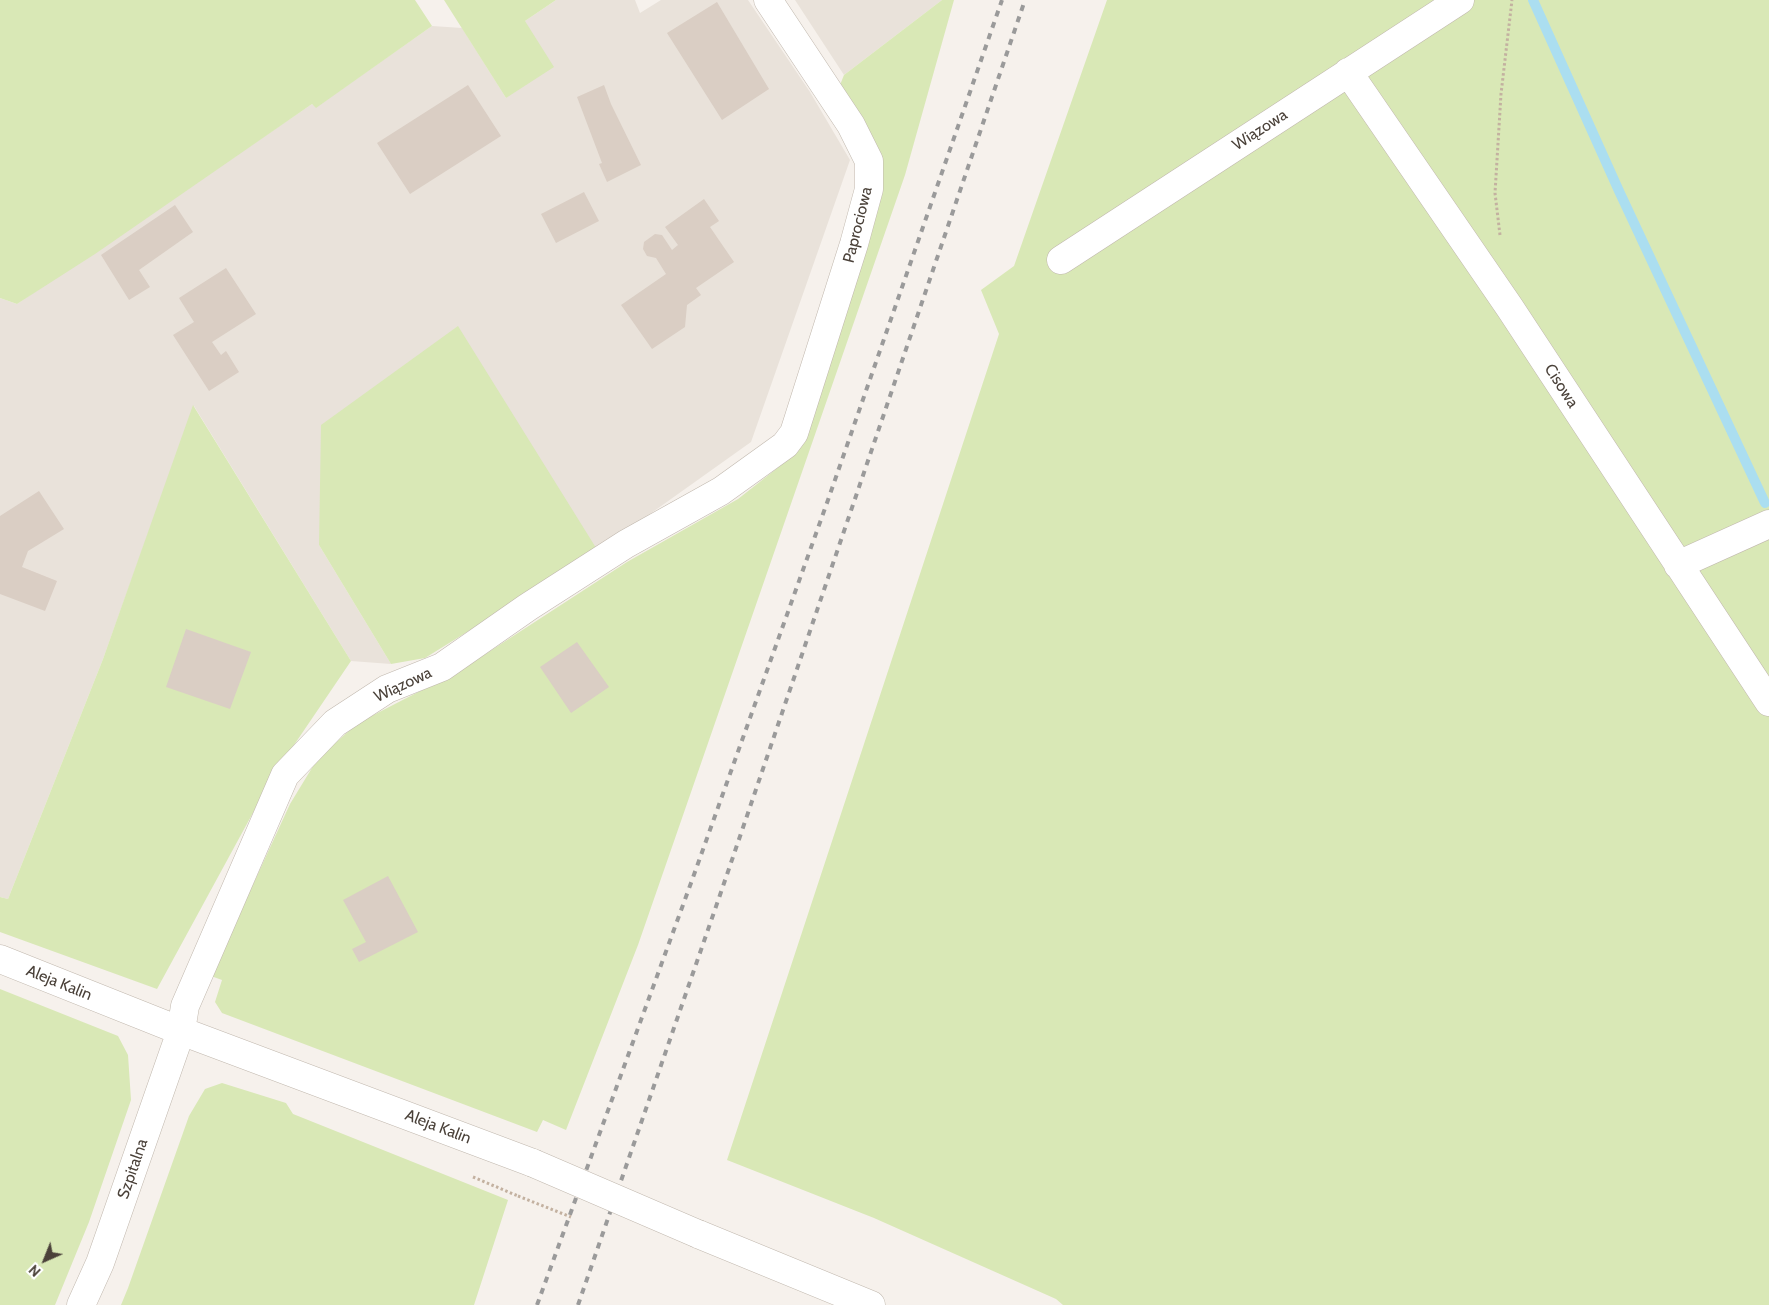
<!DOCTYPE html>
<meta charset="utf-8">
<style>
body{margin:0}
#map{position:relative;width:1769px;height:1305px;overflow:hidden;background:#f6f1ec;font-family:Cabin,sans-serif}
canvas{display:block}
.north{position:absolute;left:20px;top:1235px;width:50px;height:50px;-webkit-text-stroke:4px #fff;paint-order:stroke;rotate:224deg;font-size:14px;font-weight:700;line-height:20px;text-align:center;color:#4a4139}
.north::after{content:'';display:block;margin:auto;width:18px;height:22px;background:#4a4139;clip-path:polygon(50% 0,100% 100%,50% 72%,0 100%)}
</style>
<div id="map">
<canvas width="1769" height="1305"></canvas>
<div class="north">N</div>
</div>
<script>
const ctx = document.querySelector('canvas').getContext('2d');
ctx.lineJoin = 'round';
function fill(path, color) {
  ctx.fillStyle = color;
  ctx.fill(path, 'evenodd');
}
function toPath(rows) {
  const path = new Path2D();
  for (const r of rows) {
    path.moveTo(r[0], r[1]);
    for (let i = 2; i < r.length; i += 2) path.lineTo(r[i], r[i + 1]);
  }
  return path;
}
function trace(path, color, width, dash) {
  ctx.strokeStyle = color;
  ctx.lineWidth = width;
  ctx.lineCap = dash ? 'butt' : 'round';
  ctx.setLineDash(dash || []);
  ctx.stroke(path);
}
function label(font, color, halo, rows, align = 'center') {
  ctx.font = font + ' Cabin,sans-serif';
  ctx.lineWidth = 4;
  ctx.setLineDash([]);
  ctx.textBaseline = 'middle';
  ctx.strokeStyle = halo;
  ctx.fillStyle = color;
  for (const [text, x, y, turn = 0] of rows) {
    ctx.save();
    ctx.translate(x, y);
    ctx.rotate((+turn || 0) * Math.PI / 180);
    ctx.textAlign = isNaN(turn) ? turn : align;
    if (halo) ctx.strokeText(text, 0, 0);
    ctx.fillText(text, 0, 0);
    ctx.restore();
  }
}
const residential = toPath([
 [556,0,635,0,640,13,661,0,748,0,810,92,850,160,751,442,598,551,319,545,391,664,351,661,194,406,103,659,8,899,0,897,0,298,17,304,312,104,316,107,432,26,462,28,506,98,525,21],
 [795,0,942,0,844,75]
]);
const green = toPath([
 [0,0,415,0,432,26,316,108,312,104,95,254,17,304,0,298],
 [444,0,556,0,525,21,554,67,506,98],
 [942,0,954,0,905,175,638,945,566,1130,543,1120,537,1132,222,1013,215,1002,222,980,211,976,290,804,318,758,358,723,461,670,627,562,738,499,780,466,802,435,875,200,838,90,844,75],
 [1107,0,1769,0,1769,1305,1063,1305,1056,1299,874,1218,727,1160,999,334,981,290,1014,266],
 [458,326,598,551,425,658,391,664,319,545,321,425],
 [193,405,351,661,273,776,157,989,0,932,0,897,8,899,103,659],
 [0,989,118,1036,128,1055,131,1100,89,1222,55,1305,0,1305],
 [222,1083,286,1103,293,1114,508,1200,474,1305,121,1305,128,1288,189,1116,205,1089]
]);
const stream = toPath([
 [1533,0,1619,191,1765,503]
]);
const building = toPath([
 [717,2,769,89,722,120,667,33],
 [468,85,501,136,410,194,377,143],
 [604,85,611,104,641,165,607,182,599,164,602,163,577,97],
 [584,192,599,221,556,243,541,214],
 [704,199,719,221,710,227,734,262,696,288,701,295,687,305,685,327,652,349,621,305,666,274,656,258,647,256,643,249,644,242,655,234,662,235,672,250,678,245,665,227],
 [175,205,193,232,139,270,150,287,129,300,101,255],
 [226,268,256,314,212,342,221,355,226,351,239,372,209,391,173,335,194,322,179,298],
 [39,491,64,529,28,551,22,567,57,581,45,611,0,594,0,516],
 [186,629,251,652,230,709,166,687],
 [577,642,609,687,571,713,540,667],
 [388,876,418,932,359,962,352,949,366,942,343,900]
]);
const path = toPath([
 [1500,235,1495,193,1501,94,1512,0],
 [473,1177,518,1196]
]);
const minor = toPath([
 [1348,72,1510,308,1769,702],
 [1061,260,1460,0],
 [1678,565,1769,524],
 [0,959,181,1031,533,1163],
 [698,1234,871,1305],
 [81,1305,100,1263,181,1031,185,1006,285,775,335,723,387,689,442,667,528,607,626,544,721,491,785,445,794,433,854,244,869,189,869,161,851,125,768,0]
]);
const rail = toPath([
 [537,1305,691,883,828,500,1002,0],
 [578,1305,720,895,1025,0]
]);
const pathBridge = toPath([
 [518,1196,571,1217]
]);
const minorBridge = toPath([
 [533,1163,698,1234]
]);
const streetNames = [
 ["Wiązowa",1260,130,-33],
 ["Paprociowa",858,225,-76],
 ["Cisowa",1561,386,57],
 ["Wiązowa",403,685,-25],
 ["Aleja Kalin",59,983,22],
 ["Aleja Kalin",438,1127,21],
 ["Szpitalna",133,1169,-71]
];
fill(residential, '#e9e2da');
fill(green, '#d9e8b6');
trace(stream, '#abdef0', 10);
fill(building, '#dacec4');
trace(minor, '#c1b8ae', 29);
trace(path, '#c3b1a0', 3, [2.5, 2.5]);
trace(minor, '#fff', 28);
trace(rail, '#9a9a9a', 4, [6, 6]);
trace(minorBridge, '#c1b8ae', 29, []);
trace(pathBridge, '#c3b1a0', 3, [2.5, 2.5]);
trace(minorBridge, '#fff', 28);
label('16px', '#4a4139', '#fff', streetNames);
</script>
